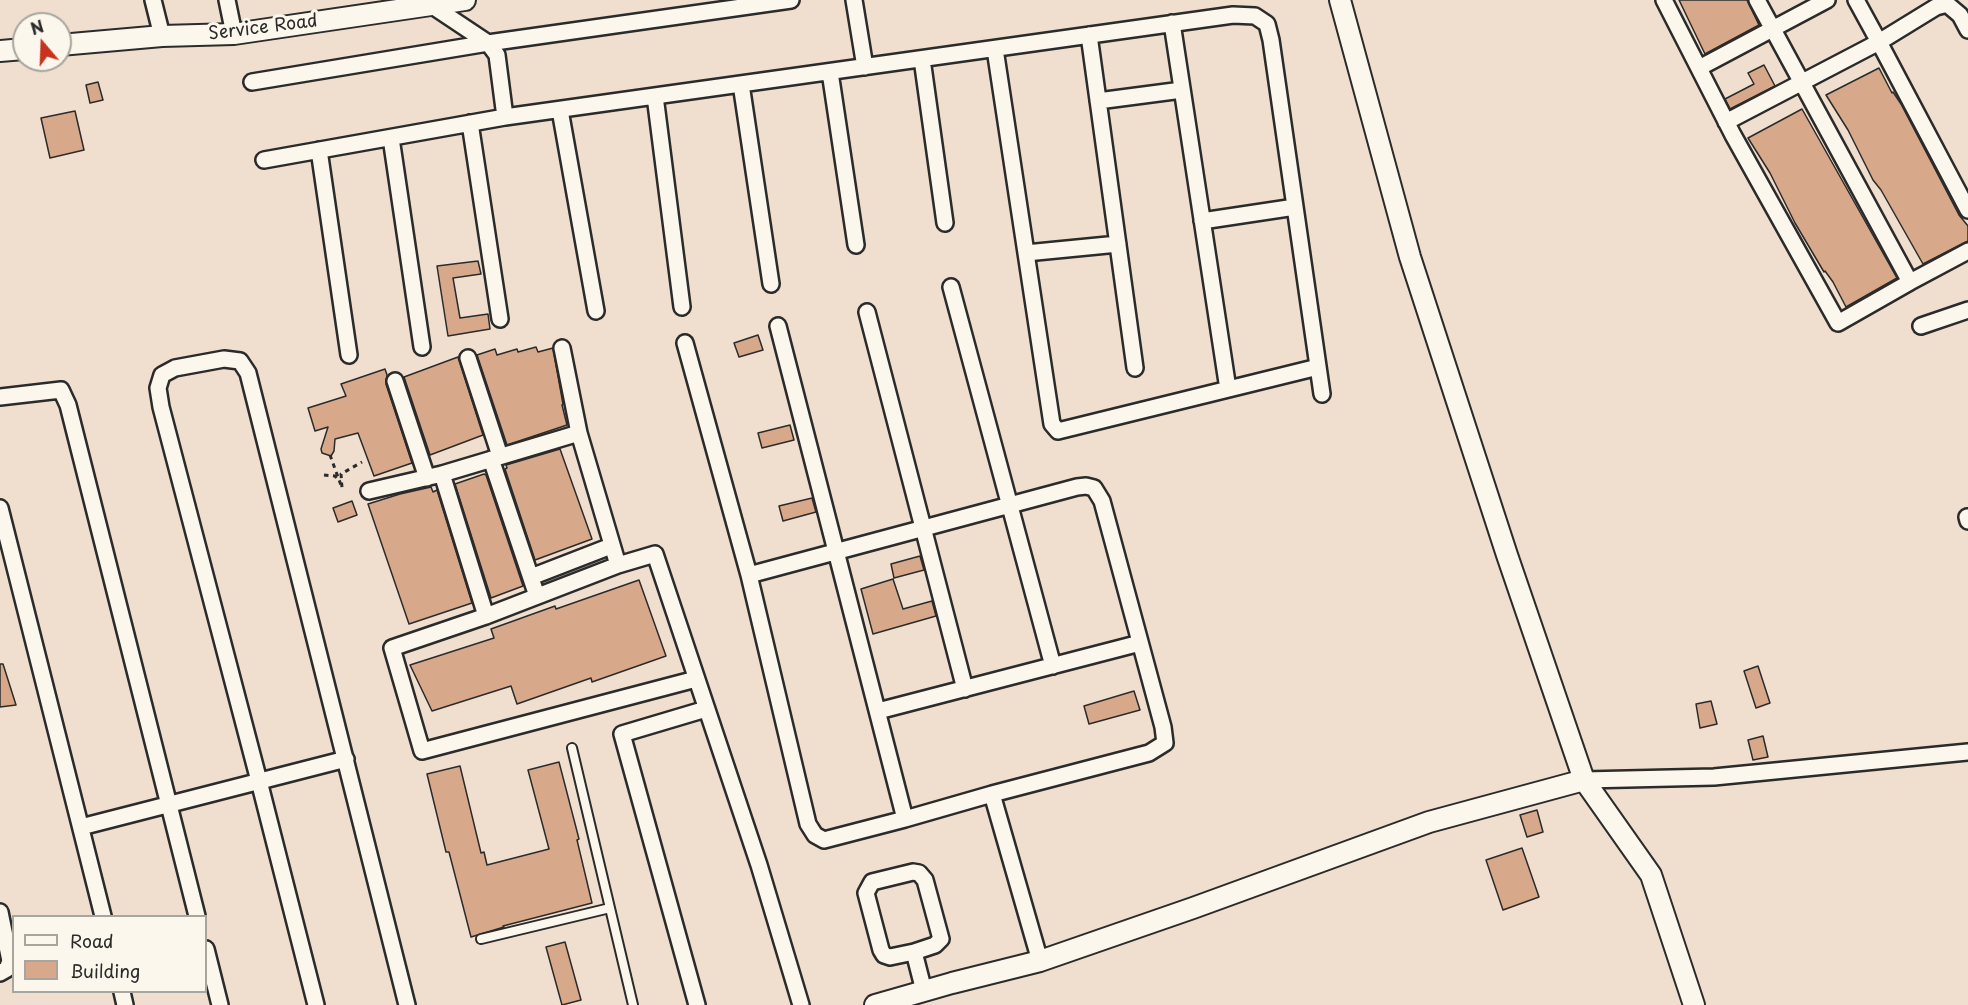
<!DOCTYPE html>
<style>
body{margin:0}
#map{position:relative;width:1968px;height:1005px;overflow:hidden;background:#f0dfce;font-family:"Playpen Sans",sans-serif}
canvas{display:block}
.legend{position:absolute;left:12px;top:915px;width:195px;height:78px;box-sizing:border-box;background:#fbf7ec;border:2px solid #a8a59f;margin:0;padding:8px 10px;list-style:none;font-size:18px;color:#2b2b2b}
.legend li{display:flex;align-items:center;gap:12px;height:30px}
.legend b{width:30px;border:2px solid #a8a59f}
.north{position:absolute;left:12px;top:12px;width:60px;height:60px;box-sizing:border-box;background:#fbf7ec;border:2px solid #a8a59f;border-radius:50%;rotate:341deg;font-size:16px;font-weight:700;line-height:24px;text-align:center;color:#2b2b2b}
.north::after{content:'';display:block;margin:auto;width:21px;height:27px;background:#c8321e;clip-path:polygon(50% 0,100% 100%,50% 72%,0 100%)}
</style>
<div id="map">
<canvas width="1968" height="1005"></canvas>
<ul class="legend">
<li><b style="height:8px;background:#fbf7ec"></b>Road</li>
<li><b style="height:16px;background:#d7a889"></b>Building</li>
</ul>
<div class="north">N</div>
</div>
<script>
const ctx = document.querySelector('canvas').getContext('2d');
ctx.lineJoin = 'round';
function fill(path, color) {
  ctx.fillStyle = color;
  ctx.fill(path, 'evenodd');
}
function toPath(rows) {
  const path = new Path2D();
  for (const r of rows) {
    path.moveTo(r[0], r[1]);
    for (let i = 2; i < r.length; i += 2) path.lineTo(r[i], r[i + 1]);
  }
  return path;
}
function trace(path, color, width, dash) {
  ctx.strokeStyle = color;
  ctx.lineWidth = width;
  ctx.lineCap = dash ? 'butt' : 'round';
  ctx.setLineDash(dash || []);
  ctx.stroke(path);
}
function label(font, color, halo, rows, align = 'center') {
  ctx.font = font + ' "Playpen Sans",sans-serif';
  ctx.lineWidth = 6;
  ctx.setLineDash([]);
  ctx.textBaseline = 'middle';
  ctx.strokeStyle = halo;
  ctx.fillStyle = color;
  for (const [text, x, y, turn = 0] of rows) {
    ctx.save();
    ctx.translate(x, y);
    ctx.rotate((+turn || 0) * Math.PI / 180);
    ctx.textAlign = isNaN(turn) ? turn : align;
    if (halo) ctx.strokeText(text, 0, 0);
    ctx.fillText(text, 0, 0);
    ctx.restore();
  }
}
const building = toPath([
 [1679,0,1747,0,1759,25,1705,54,1679,0],
 [1764,65,1775,86,1730,109,1725,99,1754,84,1748,73,1764,65],
 [1879,68,1892,93,1893,92,1901,104,1959,215,1968,226,1968,241,1923,264,1881,190,1873,180,1848,130,1826,95,1879,68],
 [98,82,103,100,90,103,86,85,98,82],
 [1802,109,1897,278,1846,307,1833,282,1825,271,1824,272,1795,223,1770,173,1748,138,1802,109],
 [75,111,84,150,50,158,41,118,75,111],
 [478,261,481,274,453,278,460,318,488,314,490,329,448,336,437,266,478,261],
 [758,335,763,350,739,357,734,343,758,335],
 [536,347,538,352,553,348,563,404,562,405,567,425,507,445,477,355,495,349,497,355,517,349,518,352,536,347],
 [458,357,483,435,430,455,404,377,458,357],
 [385,369,387,375,386,384,412,463,374,476,358,433,335,439,334,451,331,456,322,453,321,449,328,427,315,431,308,408,346,396,341,384,385,369],
 [790,425,794,440,762,448,758,433,790,425],
 [560,449,592,539,535,560,505,469,507,468,506,465,560,449],
 [484,474,486,475,523,586,491,598,455,484,484,474],
 [431,487,433,492,437,490,472,603,409,624,368,504,400,494,431,487],
 [812,498,816,512,783,521,779,506,812,498],
 [352,501,357,515,338,522,333,508,352,501],
 [920,556,924,570,894,578,891,564,920,556],
 [893,579,903,609,932,601,936,616,873,634,861,589,893,579],
 [639,580,666,656,592,682,591,678,517,704,511,686,432,711,410,665,494,638,491,629,555,606,556,609,639,580],
 [0,664,3,664,16,705,0,707,0,664],
 [1758,666,1770,703,1756,708,1744,671,1758,666],
 [1134,691,1140,710,1089,724,1084,706,1134,691],
 [1711,701,1717,724,1700,728,1696,704,1711,701],
 [1763,736,1768,757,1753,760,1748,740,1763,736],
 [559,762,579,839,577,840,592,903,503,926,504,927,471,937,449,852,446,852,427,774,460,766,481,853,484,852,487,865,549,849,528,770,559,762],
 [1537,810,1543,832,1527,837,1520,815,1537,810],
 [1522,848,1539,897,1503,910,1486,860,1522,848],
 [565,942,581,1000,562,1005,546,947,565,942]
]);
const path = toPath([
 [330,455,342,488,341,474,362,462],
 [324,475,335,476,337,479]
]);
const service = toPath([
 [572,748,633,1005],
 [481,939,610,908]
]);
const minor = toPath([
 [153,0,162,36],
 [227,0,234,34],
 [854,0,865,67],
 [1664,0,1733,135,1838,323,1910,282],
 [1757,0,1910,282,1968,251],
 [1856,0,1879,42,1936,7,1947,4,1960,15,1968,30],
 [431,5,488,43,497,55,505,117],
 [1172,23,1228,389],
 [1089,35,1135,368],
 [995,49,1052,424,1058,431,1318,367],
 [922,59,945,223],
 [1699,68,1827,0],
 [830,72,856,245],
 [252,82,488,43,791,0],
 [741,84,771,284],
 [655,96,682,307],
 [1098,101,1182,90],
 [560,110,596,311],
 [1726,122,1879,42,1968,210],
 [470,123,500,319],
 [391,138,422,347],
 [319,150,349,355],
 [264,160,505,117,1233,15,1255,16,1267,24,1271,40,1322,394],
 [1202,221,1295,207],
 [1026,253,1118,244],
 [951,287,1053,666],
 [867,312,965,689],
 [778,326,905,819,992,794,1040,961],
 [1921,326,1968,310],
 [685,343,749,575,808,824,815,835,824,840,905,819],
 [562,348,579,433],
 [468,358,500,456],
 [395,381,427,478],
 [0,397,61,390,68,405,197,916],
 [491,459,537,596],
 [442,474,486,616,618,565],
 [369,491,442,474,579,433,618,565,655,554,759,865,801,1005],
 [0,508,103,916],
 [1967,517,1968,521],
 [749,575,1077,487,1086,486,1094,488,1102,501,1163,727,1165,743,1149,753,992,794],
 [531,577,611,546],
 [486,616,392,648,422,751,696,679],
 [878,711,1140,643],
 [1584,780,1714,777,1968,752],
 [81,827,346,759],
 [0,912,10,961,7,969,0,973],
 [206,949,220,1005],
 [914,952,935,945,941,939,925,880,919,873,913,872,872,882,866,893,881,950,884,955,890,957,914,952,924,991],
 [122,992,125,1005],
 [316,1005,259,781,161,407,158,388,162,375,175,368,224,359,240,361,248,373,407,1005],
 [697,1005,622,734,706,709]
]);
const tertiary = toPath([
 [1340,0,1410,257,1507,555,1584,780,1651,875,1694,1005],
 [60,45,162,36,234,34,465,0],
 [0,51,24,49],
 [875,1005,952,983,1040,961,1193,908,1429,822,1584,780]
]);
const streetNames = [
 ["Service Road",263,28,-7]
];
fill(building, '#d7a889');
trace(building, '#2b2b2b', 1.5);
trace(service, '#2b2b2b', 12);
trace(minor, '#2b2b2b', 20);
trace(tertiary, '#2b2b2b', 24);
trace(path, '#2b2b2b', 3, [4.5, 4.5]);
trace(service, '#fbf7ec', 8);
trace(minor, '#fbf7ec', 15);
trace(tertiary, '#fbf7ec', 20);
label('18px', '#2b2b2b', '#fbf7ec', streetNames);
</script>
